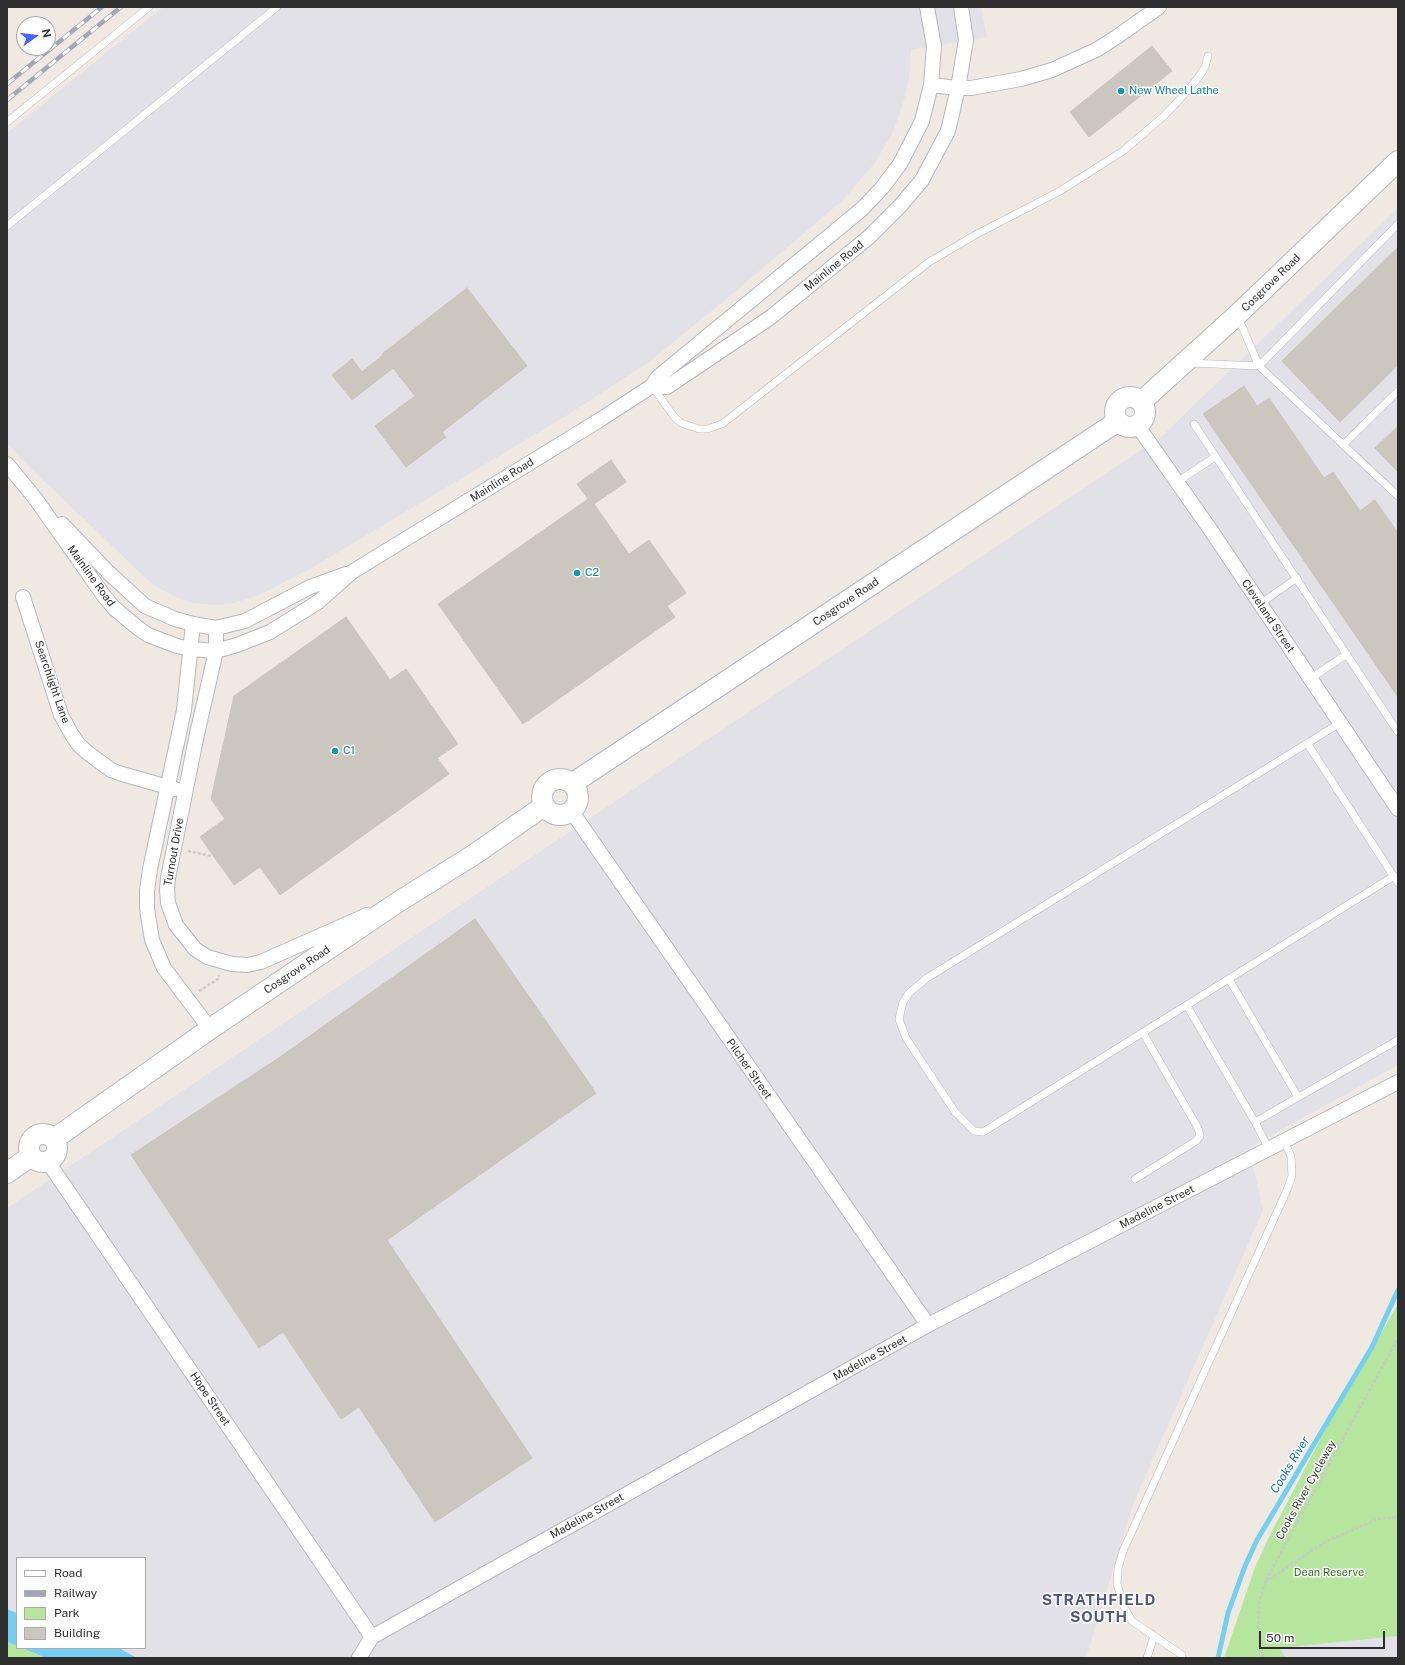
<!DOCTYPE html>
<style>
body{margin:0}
#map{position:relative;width:1405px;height:1665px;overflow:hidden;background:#efe9e1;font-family:"Public Sans",sans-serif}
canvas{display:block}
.frame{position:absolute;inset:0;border:8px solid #2e2e2e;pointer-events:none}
.legend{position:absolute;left:16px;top:1557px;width:130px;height:92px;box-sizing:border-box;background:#fff;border:1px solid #ababab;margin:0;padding:5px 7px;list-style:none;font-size:12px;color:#2e2e2e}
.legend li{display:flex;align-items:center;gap:8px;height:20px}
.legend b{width:20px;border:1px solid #ababab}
.north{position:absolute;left:16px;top:16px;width:40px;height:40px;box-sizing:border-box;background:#fff;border:1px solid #ababab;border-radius:50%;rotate:76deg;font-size:11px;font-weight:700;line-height:16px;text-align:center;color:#2e2e2e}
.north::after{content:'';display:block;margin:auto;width:14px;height:18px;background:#4264fb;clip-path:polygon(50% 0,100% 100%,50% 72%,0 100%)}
.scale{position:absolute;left:1259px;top:1631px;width:126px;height:18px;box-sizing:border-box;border:2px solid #2e2e2e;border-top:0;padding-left:5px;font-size:12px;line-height:14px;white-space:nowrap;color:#2e2e2e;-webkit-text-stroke:3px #fff;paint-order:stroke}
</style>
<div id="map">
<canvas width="1405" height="1665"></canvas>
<div class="frame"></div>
<ul class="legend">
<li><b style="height:5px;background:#fff"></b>Road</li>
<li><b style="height:5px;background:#a3a6b8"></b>Railway</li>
<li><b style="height:11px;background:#b6e59e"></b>Park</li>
<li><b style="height:11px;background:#cbc7bf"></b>Building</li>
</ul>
<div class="north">N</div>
<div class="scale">50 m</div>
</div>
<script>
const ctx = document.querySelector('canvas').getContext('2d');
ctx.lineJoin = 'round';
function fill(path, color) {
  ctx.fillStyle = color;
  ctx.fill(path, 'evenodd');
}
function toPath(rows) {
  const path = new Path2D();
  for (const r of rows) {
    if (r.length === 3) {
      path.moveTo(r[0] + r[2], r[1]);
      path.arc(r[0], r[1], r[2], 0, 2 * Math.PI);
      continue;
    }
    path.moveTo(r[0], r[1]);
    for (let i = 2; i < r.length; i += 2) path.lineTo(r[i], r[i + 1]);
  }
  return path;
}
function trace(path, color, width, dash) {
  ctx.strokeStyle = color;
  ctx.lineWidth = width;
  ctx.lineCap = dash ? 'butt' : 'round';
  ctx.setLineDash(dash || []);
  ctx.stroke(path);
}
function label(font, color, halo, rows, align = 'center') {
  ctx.font = font + ' "Public Sans",sans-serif';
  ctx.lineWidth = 3;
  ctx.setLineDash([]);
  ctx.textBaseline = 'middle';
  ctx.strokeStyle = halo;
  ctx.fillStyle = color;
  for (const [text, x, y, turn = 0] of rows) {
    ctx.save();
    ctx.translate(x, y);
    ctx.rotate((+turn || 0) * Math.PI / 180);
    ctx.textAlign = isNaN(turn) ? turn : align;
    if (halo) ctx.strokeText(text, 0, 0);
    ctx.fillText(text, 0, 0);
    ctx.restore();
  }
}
const industrial = toPath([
 [163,7,981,7,987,37,911,50,909,79,903,104,892,134,874,164,843,200,730,296,650,361,566,416,308,570,259,595,234,603,216,605,193,603,175,597,152,584,21,459,7,442,7,133],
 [1398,208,1398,1065,1249,1148,1263,1210,1134,1502,1086,1658,137,1658,119,1648,145,1648,145,1558,17,1558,17,1613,7,1609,7,1208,1162,436],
 [1398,1635,1398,1658,1286,1658,1278,1648]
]);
const green = toPath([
 [1398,1304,1398,1636,1279,1648,1286,1658,1224,1658,1255,1567,1271,1533,1330,1421],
 [7,1642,17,1646,17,1648,22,1648,46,1658,7,1658]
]);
const water = toPath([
 [7,1609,17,1613,17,1646,7,1642],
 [22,1648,119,1648,137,1658,46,1658]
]);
const stream = toPath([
 [1218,1658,1228,1613,1245,1566,1257,1540,1372,1347,1398,1290]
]);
const building = toPath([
 [1152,46,1172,71,1089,137,1070,112,1152,46],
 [1398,247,1398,365,1340,422,1282,361,1398,247],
 [467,288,527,366,442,432,446,437,406,467,375,426,415,396,393,368,352,400,332,375,352,359,362,372,383,355,382,354,467,288],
 [1244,386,1257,406,1269,398,1324,478,1333,472,1360,511,1375,500,1398,533,1398,697,1203,414,1244,386],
 [1398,426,1398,472,1375,448,1398,426],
 [611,460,626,482,594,504,629,554,649,540,686,593,667,606,675,617,523,724,438,604,588,499,577,484,611,460],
 [346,617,390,680,406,669,458,744,437,758,449,774,280,895,260,867,234,885,200,837,225,819,211,799,234,696,346,617],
 [475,919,596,1093,387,1240,532,1458,435,1522,359,1407,341,1419,283,1332,259,1348,131,1155,280,1057,475,919]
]);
const path = toPath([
 [188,851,211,856],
 [199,991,218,979,219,975],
 [1265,1582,1327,1541,1378,1519,1398,1517],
 [1264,1658,1260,1647,1258,1627,1259,1603,1265,1582,1398,1338]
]);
const service = toPath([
 [7,122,149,7],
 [1398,224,1259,366,1398,496],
 [7,226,277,7],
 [1191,363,1259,366,1238,317],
 [652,386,675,418,681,423,699,429,707,429,722,424,929,262,977,234,1060,191,1123,151,1164,116,1180,99,1198,78,1205,67,1208,56],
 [1194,424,1398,732],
 [1343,445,1398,391],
 [1177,482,1215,457],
 [1260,604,1297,578],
 [1310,679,1347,654],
 [1340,723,927,978,909,993,903,1002,899,1019,906,1038,955,1112,974,1131,983,1132,1394,876],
 [1307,743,1398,883],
 [1229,979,1298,1097],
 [1187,1006,1255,1122],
 [1269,1149,1255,1122,1398,1040],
 [1135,1179,1196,1141,1200,1136,1198,1128,1143,1033],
 [1182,1655,1132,1621,1124,1607,1117,1584,1118,1568,1123,1551,1287,1190,1292,1176,1291,1156,1284,1141],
 [1147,1658,1154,1636]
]);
const minor = toPath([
 [931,85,958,88,971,88,1021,79,1052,70,1098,49,1118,36,1159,7],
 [652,386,667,387,771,317,869,237,901,205,922,180,948,131,958,88,966,40,961,7],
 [1137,425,1210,529,1398,809],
 [7,464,35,498,104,596,114,608,138,628,148,635,177,646,191,649,216,651,237,645,270,632,318,602,352,572,598,421,652,386,658,377,862,209,882,188,900,164,922,121,931,85,934,46,927,7],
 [62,524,109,573,145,606,175,619,193,624,216,628,245,621,310,587,346,574],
 [23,597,61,715,72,735,79,745,88,753,111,770,122,774,175,789],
 [193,624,184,710,150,869,147,891,147,909,152,940,164,968,210,1029],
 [216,628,216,651,197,734,168,878,167,890,168,903,176,925,195,949,207,957,232,964,247,965,261,962,367,915],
 [572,812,928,1325],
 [48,1162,372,1637],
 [359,1658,372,1637,928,1325,1398,1082]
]);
const secondary = toPath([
 [1130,412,15],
 [1141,402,1237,315,1398,161],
 [560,797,18],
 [573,783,1118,421],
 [43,1148,14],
 [54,1139,210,1029,398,902,472,856,544,806],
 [7,1173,31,1156]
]);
const rail = toPath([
 [7,84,102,7],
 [7,100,121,7]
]);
const markers = [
 [1121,91,4,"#0f9aa8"],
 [577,573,4,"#0f9aa8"],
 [335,751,4,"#0f9aa8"]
];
const cultureNames = [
 ["New Wheel Lathe",1129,91],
 ["C2",585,573],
 ["C1",343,751]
];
const streetNames = [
 ["Mainline Road",834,266,-39],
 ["Cosgrove Road",1271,283,-44],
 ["Mainline Road",502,480,-32],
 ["Mainline Road",91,576,54],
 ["Cosgrove Road",846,602,-34],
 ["Cleveland Street",1268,616,56],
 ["Searchlight Lane",52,682,71],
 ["Turnout Drive",174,852,-80],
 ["Cosgrove Road",297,970,-34],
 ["Pilcher Street",749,1069,55],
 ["Madeline Street",1157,1207,-27],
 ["Madeline Street",870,1358,-29],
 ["Hope Street",210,1399,56],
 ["Cooks River Cycleway",1306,1490,-61],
 ["Madeline Street",587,1516,-29]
];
const parkNames = [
 ["Dean Reserve",1329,1573]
];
const waterNames = [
 ["Cooks River",1290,1465,-59]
];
const districtNames = [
 ["STRATHFIELD",1099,1600],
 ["SOUTH",1099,1617]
];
fill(industrial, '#e3e1e8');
fill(green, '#b6e59e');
fill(water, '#75cff0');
trace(stream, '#75cff0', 5);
fill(building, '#cbc7bf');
trace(building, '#cbc5ba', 1);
trace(service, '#b4b7c1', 8);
trace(minor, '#b4b7c1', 16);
trace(secondary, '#b4b7c1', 22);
trace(path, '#c9c9c9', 2.5, [3, 2]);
trace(service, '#fff', 7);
trace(minor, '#fff', 14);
trace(secondary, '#fff', 20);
trace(rail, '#a3a6b8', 4.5);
trace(rail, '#fff', 3, [9]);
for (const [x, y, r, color] of markers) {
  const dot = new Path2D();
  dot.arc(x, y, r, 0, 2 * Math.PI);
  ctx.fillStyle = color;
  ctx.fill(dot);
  trace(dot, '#fff', 1.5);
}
label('11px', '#0d838f', '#fff', cultureNames, 'left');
label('11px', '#2e2e2e', '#fff', streetNames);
label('11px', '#2c6e1b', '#fff', parkNames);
label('italic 12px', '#0d6fa3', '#fff', waterNames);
ctx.letterSpacing = '1px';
label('bold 15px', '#4d5680', '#fff', districtNames);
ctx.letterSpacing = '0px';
</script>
